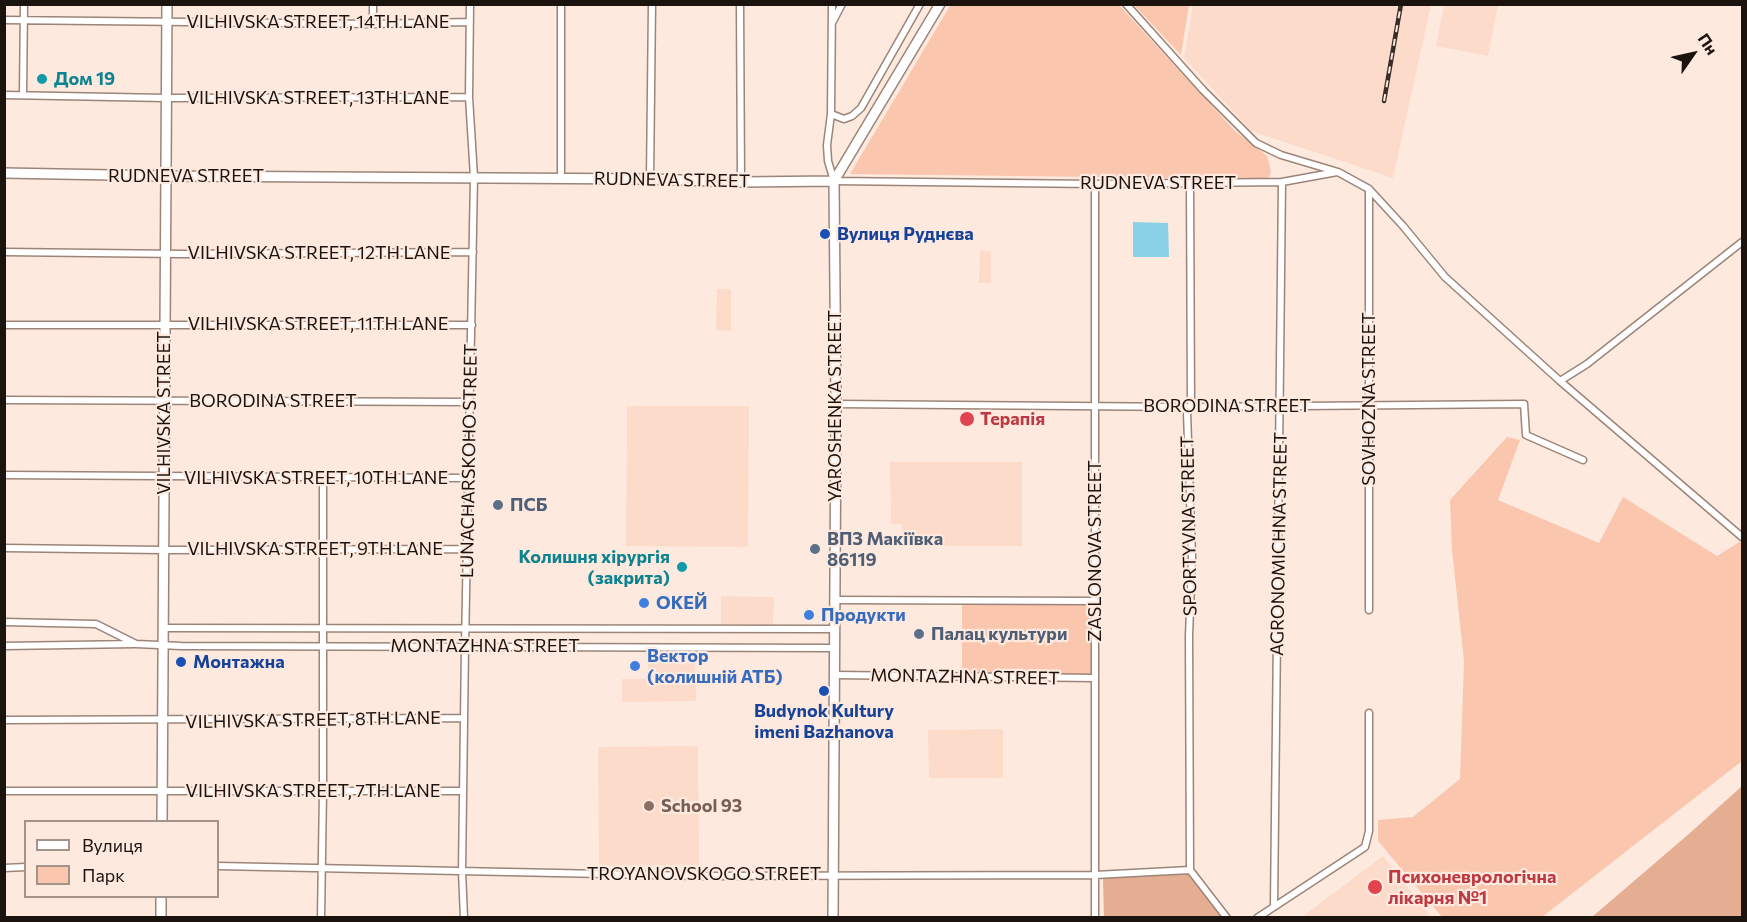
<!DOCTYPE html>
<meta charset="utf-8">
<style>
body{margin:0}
#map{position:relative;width:1747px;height:922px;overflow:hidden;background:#fee9df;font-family:Commissioner,sans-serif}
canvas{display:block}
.frame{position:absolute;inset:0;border:6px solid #1b130e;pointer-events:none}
.legend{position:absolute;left:24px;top:820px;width:195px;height:78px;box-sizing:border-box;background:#fee9df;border:2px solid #a3938b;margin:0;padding:8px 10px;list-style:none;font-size:18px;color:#1b130e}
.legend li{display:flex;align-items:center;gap:12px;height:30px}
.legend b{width:30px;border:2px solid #a3938b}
.north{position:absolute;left:1663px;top:24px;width:60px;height:60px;-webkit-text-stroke:4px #fee9df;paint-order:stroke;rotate:56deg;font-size:16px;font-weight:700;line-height:24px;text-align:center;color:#1b130e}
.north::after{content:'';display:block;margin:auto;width:21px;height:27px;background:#1b130e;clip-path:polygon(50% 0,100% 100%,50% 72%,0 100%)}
</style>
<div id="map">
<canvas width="1747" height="922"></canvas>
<div class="frame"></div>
<ul class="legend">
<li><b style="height:8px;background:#fff"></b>Вулиця</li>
<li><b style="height:16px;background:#fac6ad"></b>Парк</li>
</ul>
<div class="north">Пн</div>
</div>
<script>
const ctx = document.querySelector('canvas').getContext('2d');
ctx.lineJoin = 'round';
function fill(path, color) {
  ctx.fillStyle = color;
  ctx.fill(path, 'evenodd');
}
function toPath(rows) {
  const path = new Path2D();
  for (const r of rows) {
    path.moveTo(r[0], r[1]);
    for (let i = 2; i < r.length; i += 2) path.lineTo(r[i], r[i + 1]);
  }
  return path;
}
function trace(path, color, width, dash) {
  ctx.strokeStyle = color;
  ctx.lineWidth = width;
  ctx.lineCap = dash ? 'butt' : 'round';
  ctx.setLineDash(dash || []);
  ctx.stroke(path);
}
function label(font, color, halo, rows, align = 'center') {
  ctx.font = font + ' Commissioner,sans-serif';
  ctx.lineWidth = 4.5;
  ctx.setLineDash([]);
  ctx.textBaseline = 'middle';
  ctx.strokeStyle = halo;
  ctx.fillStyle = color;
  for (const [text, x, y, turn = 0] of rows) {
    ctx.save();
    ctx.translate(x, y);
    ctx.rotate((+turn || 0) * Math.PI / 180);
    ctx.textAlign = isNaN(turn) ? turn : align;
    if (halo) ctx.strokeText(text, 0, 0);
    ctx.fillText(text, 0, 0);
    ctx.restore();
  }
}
const built = toPath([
 [1193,5,1431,5,1393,178,1251,131,1184,58],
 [1444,5,1498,5,1488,56,1436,46],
 [980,251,991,251,991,283,979,283],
 [717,289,731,289,731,331,716,330],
 [627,406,749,406,748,547,626,546],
 [890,462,1022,462,1022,546,902,546,902,524,891,524],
 [721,596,774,597,773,625,721,624],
 [648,652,695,652,696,701,622,702,622,679,648,679],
 [1003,729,1003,778,929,778,928,730],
 [698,746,699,865,599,866,598,747],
 [1383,856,1431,917,1302,917]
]);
const green = toPath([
 [951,4,1119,5,1235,131,1267,156,1271,171,1269,177,1266,179,850,174],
 [1134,5,1189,5,1181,55],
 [1507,437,1520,440,1498,500,1599,543,1623,497,1717,556,1741,541,1742,543,1742,761,1542,917,1442,917,1378,841,1378,820,1413,817,1460,779,1464,661,1452,550,1450,500],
 [962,600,1096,601,1095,678,962,677]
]);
const forest = toPath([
 [1742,786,1742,917,1592,917,1690,833],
 [1188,874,1222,917,1104,917,1103,878]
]);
const water = toPath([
 [1133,222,1168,223,1169,257,1133,257]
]);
const street = toPath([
 [373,4,373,24],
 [740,4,741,182],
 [832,4,831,114,827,145,828,161,834,181,1095,184,1282,182,1337,172],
 [1126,4,1203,90,1256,143,1281,155,1338,172,1369,189,1403,226,1445,277,1560,381,1742,537],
 [4,20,373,24,470,22],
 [832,23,842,4],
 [4,95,166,98,469,97],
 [23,95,24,4],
 [831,114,844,119,852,116,861,108,920,4],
 [561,178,561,4],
 [650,179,652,4],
 [1190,183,1191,407,1187,412,1192,557,1189,636,1190,870],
 [1095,184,1095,918],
 [1369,189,1369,610],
 [4,252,182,254,473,252],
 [4,325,472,325],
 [1560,381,1587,364,1742,242],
 [4,400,470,402],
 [836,404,1191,407,1524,404,1526,435,1583,460],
 [4,475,468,478],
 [4,548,163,550,467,549],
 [834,600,1096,601],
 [4,622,96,624,136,644,181,646,834,648],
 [162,628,834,629],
 [4,646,135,644],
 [834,675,1095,678],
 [4,720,464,718],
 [4,791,463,791],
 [218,866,700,876,1095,875,1190,870],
 [4,868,26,867],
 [1190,870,1227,918],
 [1274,906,1282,182],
 [321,918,323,791,323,478],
 [464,918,462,871,465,646,474,177,469,97,470,4],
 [1257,918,1365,847,1369,831,1369,713]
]);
const secondary = toPath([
 [4,173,166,176,650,179,741,182,834,181],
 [834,181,940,4],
 [162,822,167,4],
 [161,918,161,896],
 [833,918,836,404,834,181]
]);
const rail = toPath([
 [1384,101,1401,4]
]);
const markers = [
 [42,79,6,"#0f9aa8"],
 [825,234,6,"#1a4fb4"],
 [967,419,8,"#e0444e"],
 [498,505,6,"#5c6f8a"],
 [815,549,6,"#5c6f8a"],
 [682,567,6,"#0f9aa8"],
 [644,603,6,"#3f7fe0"],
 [809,615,6,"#3f7fe0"],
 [919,634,6,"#5c6f8a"],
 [181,662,6,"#1a4fb4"],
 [635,666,6,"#3f7fe0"],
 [824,691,6,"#1a4fb4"],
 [649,806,6,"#8d6e63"],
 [1375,887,8,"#e0444e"]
];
const streetNames = [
 ["VILHIVSKA STREET, 14TH LANE",318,22],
 ["VILHIVSKA STREET, 13TH LANE",318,98],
 ["RUDNEVA STREET",186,176],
 ["RUDNEVA STREET",672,180,1],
 ["RUDNEVA STREET",1158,183],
 ["VILHIVSKA STREET, 12TH LANE",319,253],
 ["VILHIVSKA STREET, 11TH LANE",318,324],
 ["SOVHOZNA STREET",1369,399,-90],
 ["BORODINA STREET",273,401],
 ["YAROSHENKA STREET",835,406,-90],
 ["BORODINA STREET",1227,406],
 ["VILHIVSKA STREET",164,413,-90],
 ["LUNACHARSKOHO STREET",469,461,-89],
 ["VILHIVSKA STREET, 10TH LANE",316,478],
 ["SPORTYVNA STREET",1189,526,-91],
 ["AGRONOMICHNA STREET",1279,544,-89],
 ["VILHIVSKA STREET, 9TH LANE",315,549],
 ["ZASLONOVA STREET",1095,551,-90],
 ["MONTAZHNA STREET",485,646],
 ["MONTAZHNA STREET",965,677,1],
 ["VILHIVSKA STREET, 8TH LANE",313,720,-1],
 ["VILHIVSKA STREET, 7TH LANE",313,791],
 ["TROYANOVSKOGO STREET",704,874]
];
const cultureNames = [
 ["Дом 19",54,79],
 ["Колишня хірургія",670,557,"right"],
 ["(закрита)",670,578,"right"]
];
const transitNames = [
 ["Вулиця Руднєва",837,234],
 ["Монтажна",193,662],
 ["Budynok Kultury",824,711,"center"],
 ["imeni Bazhanova",824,732,"center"]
];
const healthNames = [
 ["Терапія",980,419],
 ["Психоневрологічна",1388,877],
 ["лікарня №1",1388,898]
];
const serviceNames = [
 ["ПСБ",510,505],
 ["ВПЗ Макіївка",827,539],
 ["86119",827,560],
 ["Палац культури",931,634]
];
const shopNames = [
 ["ОКЕЙ",656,603],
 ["Продукти",821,615],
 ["Вектор",647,656],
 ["(колишній АТБ)",647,677]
];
const educationNames = [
 ["School 93",661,806]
];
fill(built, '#fddbcb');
fill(green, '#fac6ad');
fill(forest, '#e5ad92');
fill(water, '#8ad1e5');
trace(street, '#9c8478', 9);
trace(secondary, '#9c8478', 12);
trace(street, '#fff', 6);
trace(secondary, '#fff', 9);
trace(rail, '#372d28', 4.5);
trace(rail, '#fee9df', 2, [7]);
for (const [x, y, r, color] of markers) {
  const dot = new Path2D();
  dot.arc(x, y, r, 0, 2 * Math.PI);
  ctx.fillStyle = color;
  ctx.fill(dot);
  trace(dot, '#fee9df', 2);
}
label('18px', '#1b130e', '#fee9df', streetNames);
label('bold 18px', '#0d838f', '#fee9df', cultureNames, 'left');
label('bold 18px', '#164399', '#fee9df', transitNames, 'left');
label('bold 18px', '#be3a42', '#fee9df', healthNames, 'left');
label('bold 18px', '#4e5e75', '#fee9df', serviceNames, 'left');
label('bold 18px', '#366cbe', '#fee9df', shopNames, 'left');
label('bold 18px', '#785e54', '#fee9df', educationNames, 'left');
</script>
